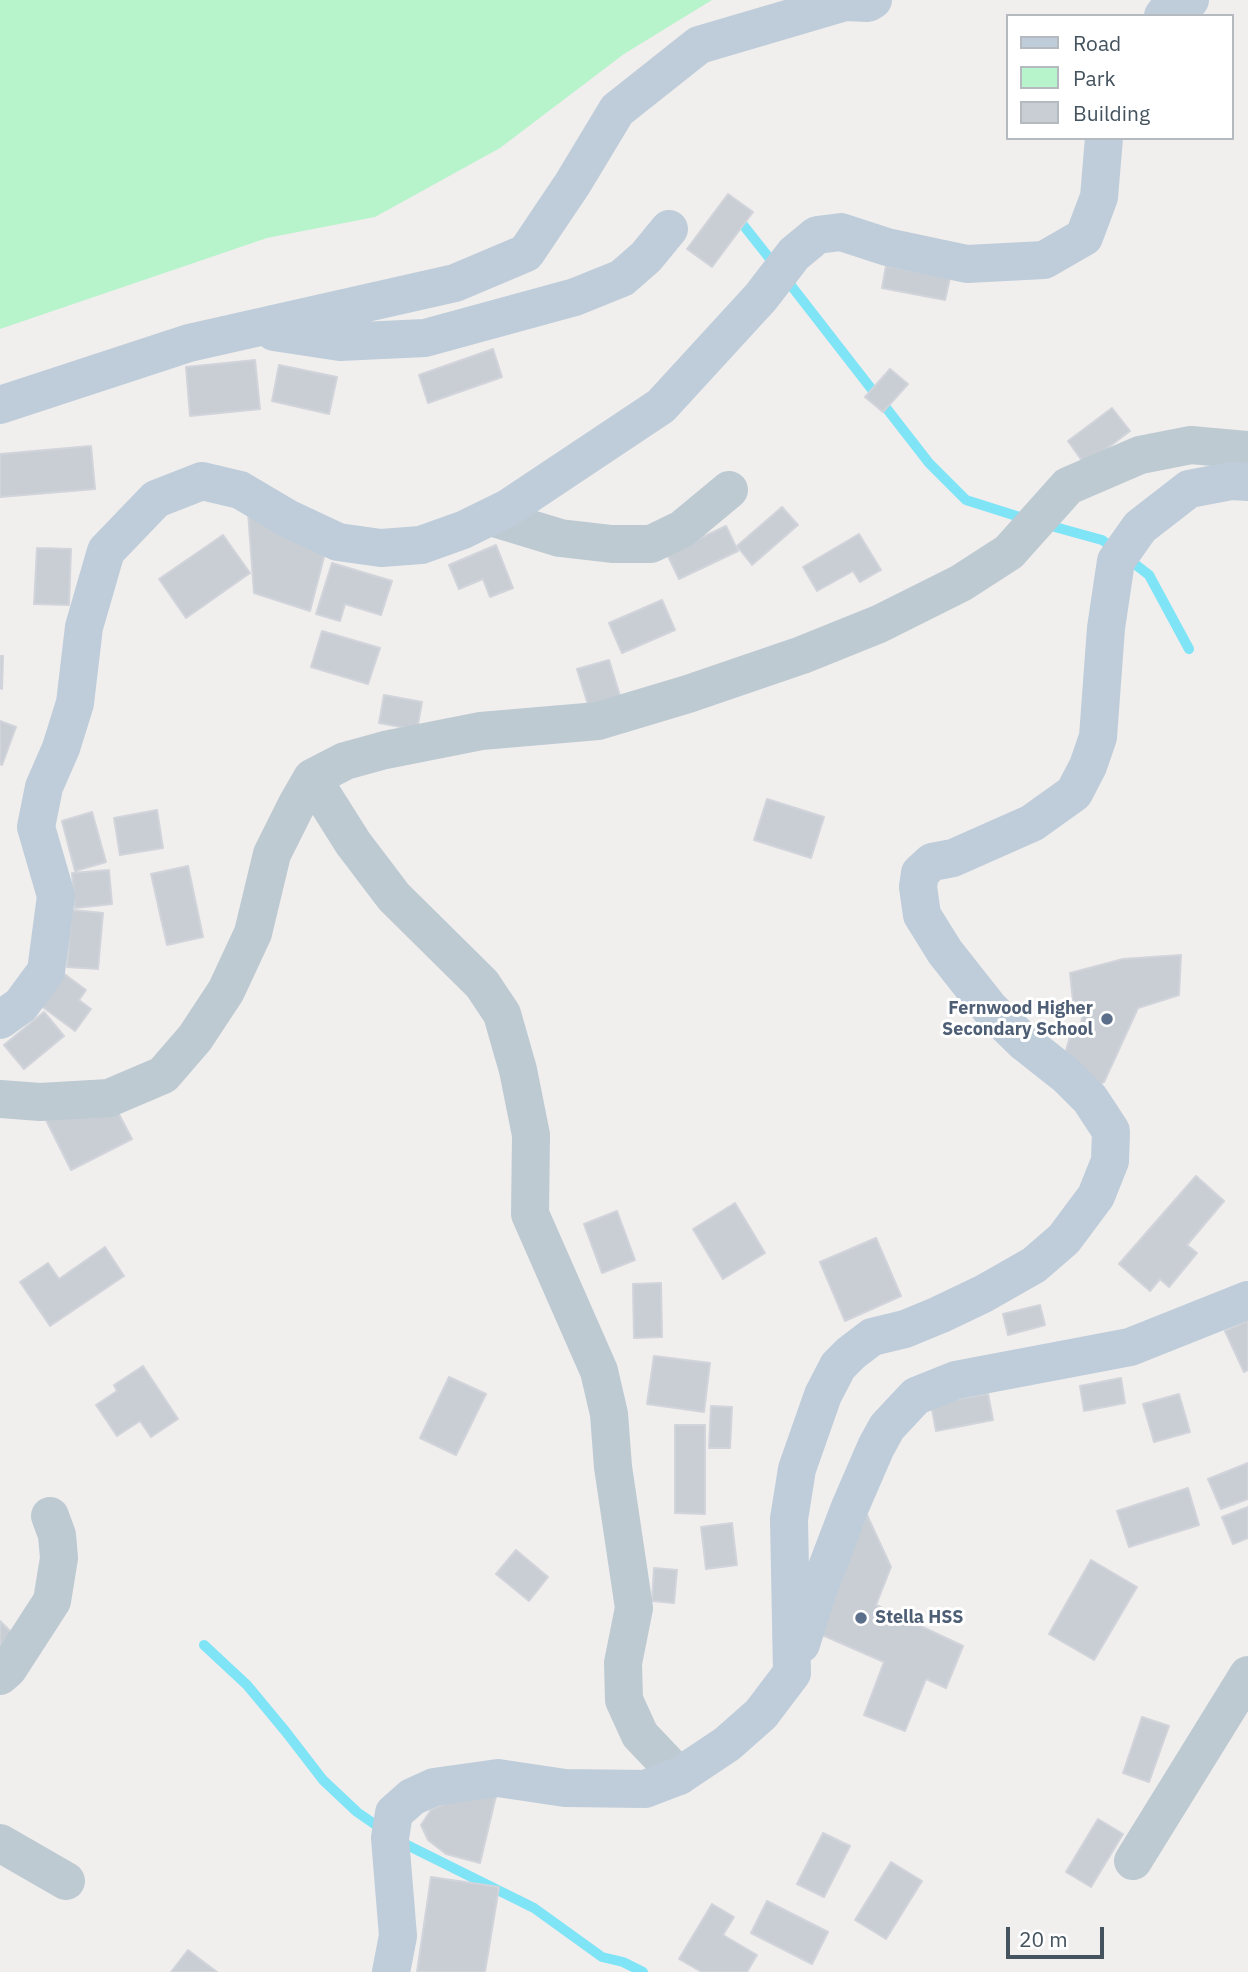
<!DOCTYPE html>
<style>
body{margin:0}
#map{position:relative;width:1248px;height:1972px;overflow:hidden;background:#f1eeee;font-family:"IBM Plex Sans",sans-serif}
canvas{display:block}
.legend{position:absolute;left:1006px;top:14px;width:228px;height:126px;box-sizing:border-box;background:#fff;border:2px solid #b4babf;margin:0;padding:9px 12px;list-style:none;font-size:21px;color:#44535e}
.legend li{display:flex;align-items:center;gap:14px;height:35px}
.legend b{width:35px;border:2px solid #b4babf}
.scale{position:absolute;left:1006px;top:1927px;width:98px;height:32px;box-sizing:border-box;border:4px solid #44535e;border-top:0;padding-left:9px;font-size:21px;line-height:24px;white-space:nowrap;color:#44535e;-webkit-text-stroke:5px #fff;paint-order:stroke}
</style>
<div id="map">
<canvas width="1248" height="1972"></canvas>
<ul class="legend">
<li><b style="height:9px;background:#becdd9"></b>Road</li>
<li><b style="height:19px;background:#b7f4cb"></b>Park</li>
<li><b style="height:19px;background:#c9ced4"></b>Building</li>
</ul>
<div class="scale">20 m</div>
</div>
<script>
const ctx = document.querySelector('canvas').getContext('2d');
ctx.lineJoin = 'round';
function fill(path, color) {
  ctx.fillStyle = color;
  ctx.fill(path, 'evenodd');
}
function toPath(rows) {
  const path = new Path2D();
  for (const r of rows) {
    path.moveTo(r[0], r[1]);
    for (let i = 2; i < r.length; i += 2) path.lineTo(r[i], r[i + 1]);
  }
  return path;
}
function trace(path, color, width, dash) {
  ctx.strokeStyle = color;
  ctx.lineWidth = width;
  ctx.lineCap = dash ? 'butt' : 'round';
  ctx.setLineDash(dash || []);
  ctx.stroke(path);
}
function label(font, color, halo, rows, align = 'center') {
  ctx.font = font + ' "IBM Plex Sans",sans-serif';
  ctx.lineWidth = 6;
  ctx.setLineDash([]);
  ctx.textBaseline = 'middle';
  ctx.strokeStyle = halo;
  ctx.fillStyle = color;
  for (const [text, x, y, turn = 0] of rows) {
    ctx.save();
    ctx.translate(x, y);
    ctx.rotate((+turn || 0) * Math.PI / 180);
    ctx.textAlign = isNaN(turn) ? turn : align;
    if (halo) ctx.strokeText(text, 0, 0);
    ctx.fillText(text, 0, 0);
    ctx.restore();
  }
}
const green = toPath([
 [0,0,712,0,624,54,500,148,375,217,267,238,0,329]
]);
const stream = toPath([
 [744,226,774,264],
 [786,279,929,463,966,500,1026,519],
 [1044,524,1102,540,1115,549],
 [1127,558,1149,575,1189,649],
 [204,1645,247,1685,286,1732,323,1780,357,1812,383,1830],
 [401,1842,534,1908,602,1957,623,1962,643,1972]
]);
const building = toPath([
 [728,194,753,212,712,267,687,249,728,194],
 [886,266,950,278,945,300,882,288,886,266],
 [493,349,502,377,428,403,419,375,493,349],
 [255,360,260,409,190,416,186,367,255,360],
 [279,365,337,377,329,414,272,401,279,365],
 [890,369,908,384,883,412,865,397,890,369],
 [1112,408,1130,431,1085,465,1068,441,1112,408],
 [91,446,95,489,0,497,0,454,91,446],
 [782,507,798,525,752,565,737,546,782,507],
 [248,512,325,553,310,611,254,593,248,512],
 [726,526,738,551,679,579,667,554,726,526],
 [859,534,881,570,860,582,853,571,817,591,803,567,859,534],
 [223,535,250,573,186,618,159,579,223,535],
 [496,545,513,588,490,597,483,579,459,589,449,565,496,545],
 [37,548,71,549,69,605,34,604,37,548],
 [332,563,392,581,381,615,345,604,340,621,316,614,332,563],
 [662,600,675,630,622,653,609,623,662,600],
 [322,631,380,648,368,684,311,667,322,631],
 [0,656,3,656,2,689,0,688,0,656],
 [609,660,621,699,589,708,577,669,609,660],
 [384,695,422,702,417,730,379,723,384,695],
 [0,721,16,727,2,765,0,764,0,721],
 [767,799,824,817,811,858,754,840,767,799],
 [157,810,163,848,120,855,114,818,157,810],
 [92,812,106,862,75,871,62,821,92,812],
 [188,866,203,937,167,945,151,874,188,866],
 [109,870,112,904,75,908,72,873,109,870],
 [72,910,103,913,98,969,67,967,72,910],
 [1181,955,1179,995,1138,1008,1104,1082,1099,1085,1065,1054,1071,1033,1079,1031,1085,1006,1073,1001,1070,973,1123,959,1181,955],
 [63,973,86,990,79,1000,91,1009,75,1031,40,1005,63,973],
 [44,1012,64,1036,24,1069,4,1045,44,1012],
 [113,1103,132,1139,71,1170,46,1120,113,1103],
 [1196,1176,1224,1201,1187,1245,1197,1253,1169,1287,1160,1279,1150,1291,1119,1264,1196,1176],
 [735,1203,765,1253,723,1279,693,1229,735,1203],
 [617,1211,635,1260,602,1273,584,1224,617,1211],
 [876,1238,901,1296,845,1321,820,1262,876,1238],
 [105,1247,124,1276,50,1326,20,1282,48,1263,59,1279,105,1247],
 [661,1283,662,1337,634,1338,633,1284,661,1283],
 [1040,1305,1045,1325,1008,1335,1003,1314,1040,1305],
 [1248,1321,1248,1370,1244,1372,1225,1331,1248,1321],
 [654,1356,710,1363,704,1412,647,1404,654,1356],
 [143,1366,178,1419,151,1437,140,1421,117,1436,96,1405,117,1391,114,1385,143,1366],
 [449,1377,486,1394,456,1455,420,1438,449,1377],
 [1121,1378,1125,1403,1084,1411,1080,1386,1121,1378],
 [988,1394,993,1420,936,1431,931,1404,988,1394],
 [1179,1394,1190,1432,1154,1442,1143,1404,1179,1394],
 [711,1406,732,1407,730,1448,709,1448,711,1406],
 [675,1425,705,1425,705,1514,675,1513,675,1425],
 [1248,1463,1248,1499,1221,1509,1208,1479,1248,1463],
 [1188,1488,1199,1525,1129,1547,1117,1511,1188,1488],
 [1248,1507,1248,1538,1233,1544,1222,1517,1248,1507],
 [867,1515,891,1567,876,1605,963,1646,946,1688,926,1679,905,1731,864,1715,884,1662,813,1631,867,1515],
 [732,1523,737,1565,706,1569,701,1527,732,1523],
 [516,1550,548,1577,529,1601,496,1574,516,1550],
 [1091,1560,1137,1587,1094,1660,1049,1634,1091,1560],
 [654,1568,677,1570,674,1603,652,1601,654,1568],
 [0,1621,13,1634,0,1648,0,1621],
 [1142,1717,1169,1726,1149,1782,1123,1773,1142,1717],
 [496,1796,480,1863,446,1854,428,1840,421,1825,431,1810,448,1802,496,1796],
 [1098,1819,1123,1834,1091,1887,1066,1872,1098,1819],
 [823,1833,850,1846,824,1897,797,1884,823,1833],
 [891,1862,922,1881,886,1939,855,1920,891,1862],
 [431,1877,499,1887,485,1972,417,1972,431,1877],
 [767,1901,828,1932,812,1964,751,1933,767,1901],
 [712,1904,734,1917,723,1935,757,1955,747,1972,702,1972,679,1959,712,1904],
 [188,1950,217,1972,171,1972,188,1950]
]);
const street = toPath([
 [491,517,560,538,612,544,651,544,682,529,729,490],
 [312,778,353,843,394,897,482,984,502,1014,518,1070,531,1135,530,1214,599,1371,609,1414,613,1467,634,1608,623,1663,624,1700,640,1735,679,1776],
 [0,1099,40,1102,109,1098,163,1075,195,1038,226,991,253,933,272,854,297,804,312,778,345,761,385,750,481,731,598,721,688,694,802,655,879,624,961,583,1009,552,1068,486,1140,455,1191,445,1248,450],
 [0,1676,8,1669,52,1601,59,1558,57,1535,50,1516],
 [0,1843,66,1881],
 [1133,1861,1248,1675]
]);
const secondary = toPath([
 [1163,16,1166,12,1190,0],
 [274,332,340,342,425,338,575,297,622,278,646,257,669,229],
 [0,405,189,343,455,283,526,253,573,183,617,110,699,45,845,2,868,3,873,0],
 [0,1020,21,1005,46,971,56,896,36,827,44,787,61,748,75,703,84,627,106,551,156,499,202,481,240,490,289,519,338,542,381,548,421,545,463,530,508,508,661,406,761,297,794,254,817,235,841,232,887,247,967,264,1044,260,1084,237,1099,197,1104,138],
 [801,1644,816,1596,850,1507,876,1447,887,1427,916,1396,956,1380,1130,1347,1248,1300],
 [391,1972,398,1936,390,1838,394,1813,412,1797,434,1787,498,1778,565,1788,645,1789,679,1776,727,1744,761,1714,792,1673,789,1519,797,1469,823,1395,838,1366,851,1353,872,1337,905,1329,939,1315,983,1294,1034,1265,1064,1239,1096,1196,1110,1161,1111,1131,1090,1099,1067,1076,1024,1042,990,1009,945,952,922,915,918,887,920,873,932,862,953,858,1032,823,1074,793,1088,766,1098,737,1106,628,1116,561,1140,527,1189,489,1231,481,1248,482]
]);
const markers = [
 [1107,1019,7,"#5c6f8a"],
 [861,1618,7,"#5c6f8a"]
];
const serviceNames = [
 ["Fernwood Higher",1093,1009],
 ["Secondary School",1093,1030],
 ["Stella HSS",875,1618,"left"]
];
fill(green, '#b7f4cb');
trace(stream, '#7ee4f6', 10);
fill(building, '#c9ced4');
trace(building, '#d1d4da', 2);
trace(street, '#bdcad2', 38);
trace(secondary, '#becdd9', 38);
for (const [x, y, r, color] of markers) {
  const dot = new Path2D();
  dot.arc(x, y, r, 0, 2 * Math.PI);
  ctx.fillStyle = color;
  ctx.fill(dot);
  trace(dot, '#fff', 2.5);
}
label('bold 18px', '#4e5e75', '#fff', serviceNames, 'right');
</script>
